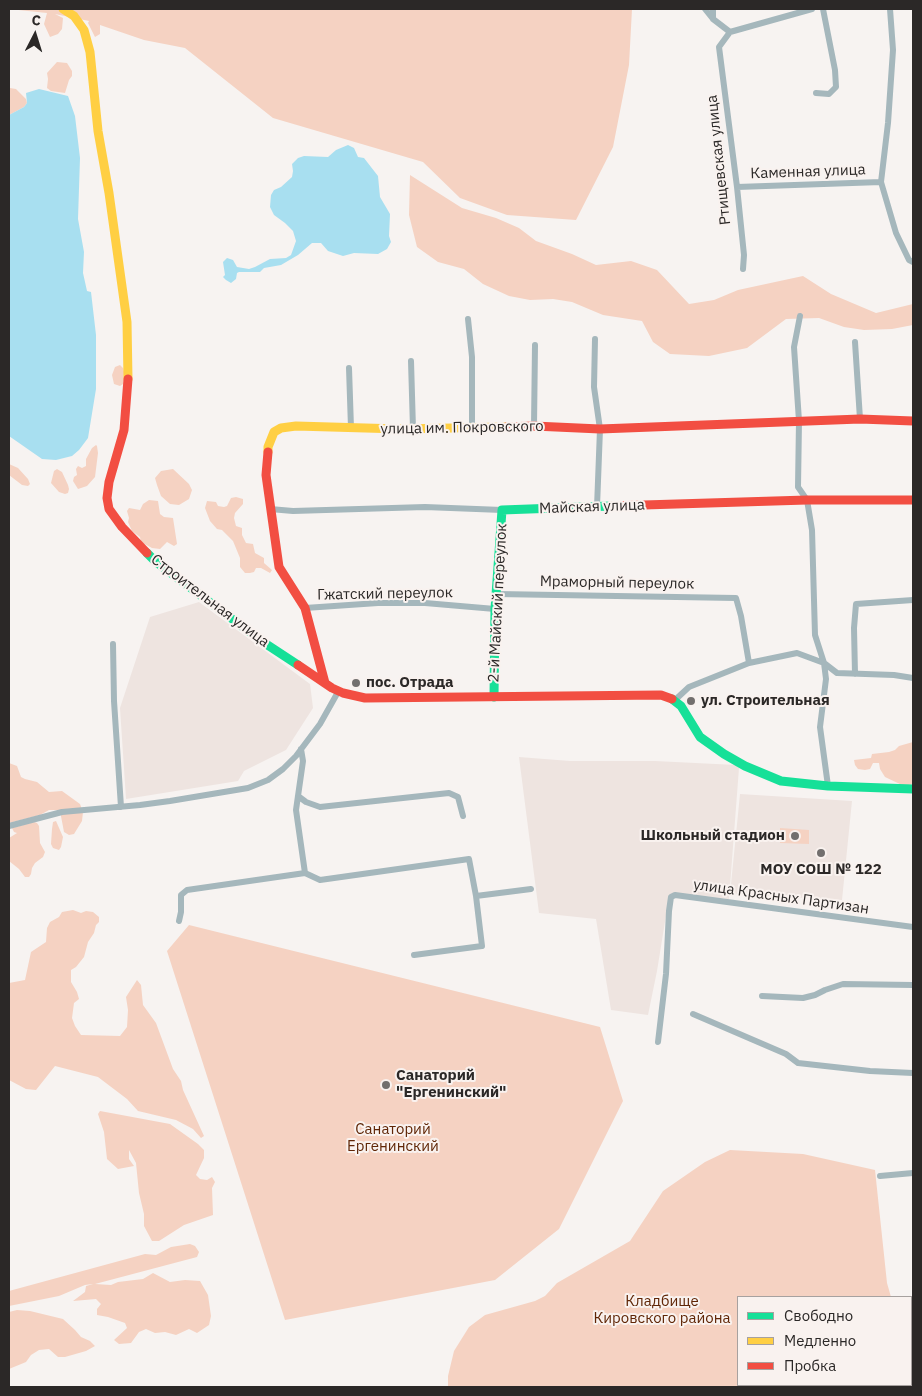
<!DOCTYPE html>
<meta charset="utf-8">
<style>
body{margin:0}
#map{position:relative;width:922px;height:1396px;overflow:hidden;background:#f7f3f1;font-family:"IBM Plex Sans",sans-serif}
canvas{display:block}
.frame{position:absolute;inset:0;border:10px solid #2b2827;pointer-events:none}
.legend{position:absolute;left:737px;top:1296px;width:175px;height:90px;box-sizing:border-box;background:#f9f2ef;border:1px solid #a7a19f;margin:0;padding:6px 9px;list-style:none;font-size:15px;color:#2b2827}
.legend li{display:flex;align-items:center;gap:10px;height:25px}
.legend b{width:25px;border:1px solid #a7a19f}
.north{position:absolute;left:10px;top:10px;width:50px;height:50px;-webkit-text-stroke:4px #f9f2ef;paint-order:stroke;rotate:5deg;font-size:14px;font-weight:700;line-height:20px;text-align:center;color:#2b2827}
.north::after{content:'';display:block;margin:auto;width:18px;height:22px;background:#2b2827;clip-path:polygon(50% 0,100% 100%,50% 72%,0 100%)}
</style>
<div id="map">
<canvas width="922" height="1396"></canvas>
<div class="frame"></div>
<ul class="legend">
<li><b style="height:6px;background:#16e098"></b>Свободно</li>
<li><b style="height:6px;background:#ffcf43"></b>Медленно</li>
<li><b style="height:6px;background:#f24e42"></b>Пробка</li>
</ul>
<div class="north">С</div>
</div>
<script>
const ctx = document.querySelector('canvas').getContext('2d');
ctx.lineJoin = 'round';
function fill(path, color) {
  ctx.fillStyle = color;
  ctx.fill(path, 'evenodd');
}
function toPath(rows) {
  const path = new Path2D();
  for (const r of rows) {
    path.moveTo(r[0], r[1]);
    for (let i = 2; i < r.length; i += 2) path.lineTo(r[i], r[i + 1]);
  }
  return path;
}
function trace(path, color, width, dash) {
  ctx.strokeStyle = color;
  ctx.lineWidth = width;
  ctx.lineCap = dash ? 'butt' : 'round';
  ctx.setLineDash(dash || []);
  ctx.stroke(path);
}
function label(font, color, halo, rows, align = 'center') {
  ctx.font = font + ' "IBM Plex Sans",sans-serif';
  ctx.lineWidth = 4;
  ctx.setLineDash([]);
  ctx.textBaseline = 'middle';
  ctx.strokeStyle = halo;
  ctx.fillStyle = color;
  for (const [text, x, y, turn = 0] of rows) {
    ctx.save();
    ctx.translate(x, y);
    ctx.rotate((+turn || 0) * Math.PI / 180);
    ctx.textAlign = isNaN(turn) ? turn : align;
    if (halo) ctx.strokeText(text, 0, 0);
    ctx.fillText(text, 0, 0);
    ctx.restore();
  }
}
const built = toPath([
 [199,602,310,684,313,708,286,750,244,771,238,781,126,799,120,708,150,617],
 [519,757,570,761,655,761,736,765,739,768,729,899,669,897,657,971,648,1015,611,1010,596,919,539,913],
 [740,794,852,801,842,900,730,894]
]);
const green = toPath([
 [9,9,632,9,629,65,613,147,576,220,507,215,460,198,423,162,273,118,185,48,144,40,100,25,100,34,95,37,88,23,89,21,55,14,63,18,62,29,58,34,50,37,44,24,47,13],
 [57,62,67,63,72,71,72,76,69,80,65,93,51,91,47,88,48,79,47,73],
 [9,83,10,88,16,89,26,99,27,103,24,107,9,115],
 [410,175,462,208,496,218,519,228,536,241,572,254,596,265,631,261,657,270,689,304,714,300,738,290,803,276,831,294,876,313,913,304,913,325,892,329,864,330,844,327,819,318,786,319,747,348,709,356,670,354,653,342,642,321,603,315,572,302,553,299,530,300,509,296,483,284,464,269,438,262,417,247,409,215],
 [120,365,123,368,124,372,123,384,120,386,114,384,112,375,115,367],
 [96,445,97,446,98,453,95,477,87,486,78,489,73,481,74,477,77,475,76,469,78,466,82,468,86,466,86,459,92,448],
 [9,464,18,468,28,479,30,484,28,486,22,485,9,475],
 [57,469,62,472,68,485,69,489,68,493,65,494,59,492,51,483,54,471],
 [173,469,189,484,192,490,189,499,179,505,170,504,161,496,157,485,155,478,161,471],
 [236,497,243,499,243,504,235,513,234,518,236,526,242,528,242,535,246,543,253,544,255,553,264,558,264,563,272,570,270,573,261,568,256,568,254,572,250,573,245,573,240,567,240,558,233,541,222,530,217,529,210,521,205,508,207,501,216,502,218,506,224,507,227,506,231,498],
 [149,500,158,501,160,514,164,517,173,518,177,544,174,546,167,542,160,549,152,548,141,542,140,537,132,531,128,522,129,518,127,511,129,508,140,510,143,504],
 [913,742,913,784,904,786,885,777,880,769,879,763,873,763,870,769,865,770,858,769,855,765,854,760,871,758,872,754,889,752,895,750,899,746],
 [9,763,17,766,21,777,25,779,37,782,49,792,62,791,80,804,83,812,82,821,74,834,69,835,64,832,60,811,57,810,49,810,40,815,9,823],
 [56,821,63,837,61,847,59,850,53,848,51,844,52,829,53,822],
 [34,822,37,823,39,826,40,843,45,852,43,857,35,863,32,868,31,874,29,877,25,877,19,869,9,861,9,838,17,833,14,832,12,828],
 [780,828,809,830,809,844,780,843],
 [73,910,81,913,86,911,93,912,99,917,99,922,96,925,94,933,88,942,84,957,76,967,71,970,71,982,77,992,79,999,74,1003,72,1018,75,1026,81,1035,120,1036,127,1027,128,1010,126,997,137,980,141,985,143,1005,156,1023,173,1069,181,1081,183,1090,204,1136,201,1138,193,1129,176,1120,138,1111,127,1099,98,1077,55,1066,36,1090,26,1089,9,1080,9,983,25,980,31,952,46,942,47,928,50,922,59,917,62,912],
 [189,925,600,1027,623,1101,559,1229,495,1280,285,1320,167,951],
 [100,1111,170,1124,198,1144,204,1150,204,1158,196,1175,200,1179,207,1180,212,1177,215,1182,212,1188,213,1215,184,1225,159,1241,152,1241,144,1226,144,1214,139,1193,136,1163,129,1150,129,1159,134,1166,118,1169,107,1159,104,1132,98,1114],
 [730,1150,803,1154,875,1170,887,1283,891,1297,738,1297,738,1385,911,1385,911,1343,913,1344,913,1387,448,1387,448,1376,454,1351,469,1327,485,1315,535,1301,545,1296,557,1283,630,1241,663,1191,705,1162],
 [190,1244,195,1246,199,1252,197,1257,95,1284,111,1285,118,1282,143,1279,153,1273,170,1282,185,1280,200,1281,208,1295,211,1316,209,1325,197,1333,189,1329,176,1335,165,1332,155,1333,146,1329,139,1332,131,1343,119,1344,114,1340,127,1328,125,1323,108,1317,97,1315,97,1309,101,1304,96,1299,73,1301,85,1292,86,1286,93,1284,85,1285,59,1296,9,1306,9,1291,145,1254,156,1255,171,1247],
 [17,1310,30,1311,63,1319,75,1330,81,1337,90,1341,95,1346,86,1351,65,1357,58,1357,49,1349,39,1350,31,1355,26,1362,9,1369,9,1312]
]);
const water = toPath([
 [39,89,68,96,75,116,80,158,78,219,84,252,83,273,87,291,91,292,96,335,96,389,88,438,79,450,72,456,56,460,42,459,9,436,9,115,24,107,27,103,26,93],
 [348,145,354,148,358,157,364,158,378,176,380,197,390,214,389,236,391,242,387,249,378,254,354,253,343,256,328,251,321,243,312,243,298,255,281,265,264,268,260,272,239,272,237,273,236,279,231,283,226,280,223,277,225,275,223,262,227,258,233,260,237,267,249,269,255,267,270,259,286,258,291,255,296,241,293,231,285,223,274,215,270,207,271,195,274,190,281,187,292,177,293,171,292,164,298,158,304,156,328,157,336,150]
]);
const street = toPath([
 [705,9,713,19,730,32],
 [890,9,893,50,888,123,881,182,896,233,909,260,913,262],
 [713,19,713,9],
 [816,93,829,94,836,87,835,70,823,9],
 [737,187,881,182],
 [743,269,744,255,737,187,719,47,730,32,812,9],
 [800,316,794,347,799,421,798,487,807,500,812,530,815,635,824,663,826,679,820,727,828,786],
 [468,319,472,357,472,429],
 [595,339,594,387,600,429,597,507],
 [855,342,860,419],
 [411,361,413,429],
 [349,368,351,428],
 [534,426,535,345],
 [270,509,293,511,425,507,502,510],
 [497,594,736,598,741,616,749,663],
 [305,608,378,603,425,603,495,609],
 [113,644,114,701,121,807],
 [855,674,854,628,856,604,913,600],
 [675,700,689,687,749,663,797,653,824,663,837,673,894,675,913,678],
 [301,749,303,761,296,810,305,873],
 [298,796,306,802,320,807,449,793,458,797,463,816],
 [9,826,62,812,140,805,170,801,248,788,268,780,283,769,296,756,320,724,338,692],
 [179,921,181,912,181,895,187,890,305,873,320,880,469,859,476,896,531,889],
 [414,955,482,946,476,896],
 [762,996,803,998,815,995,825,990,843,984,913,985],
 [693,1014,786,1054,798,1063,870,1071,913,1073],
 [658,1042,666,974,669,911,671,897,675,895,913,927],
 [880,1176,913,1173]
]);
const fast = toPath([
 [147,553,156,562,263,642,298,665],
 [494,697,495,609,502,510,611,506],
 [672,699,681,706,700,737,724,754,745,766,781,781,828,786,913,789]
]);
const slow = toPath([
 [63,9,74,16,84,30,90,52,98,131,109,193,127,322,128,379],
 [268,452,268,447,274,432,281,428,296,426,400,429,506,427]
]);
const jam = toPath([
 [128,379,124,430,109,482,107,498,109,509,122,527,147,553],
 [506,427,534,426,600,429,860,419,913,421],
 [268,452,266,475,279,567,305,608,325,683],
 [611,506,807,500,913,500],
 [298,665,332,688,343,693,365,698,661,695,672,699]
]);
const markers = [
 [356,683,5,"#726f6e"],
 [691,701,5,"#726f6e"],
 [795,836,5,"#726f6e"],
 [821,853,5,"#726f6e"],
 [386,1085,5,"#726f6e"]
];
const streetNames = [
 ["Ртищевская улица",719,160,-96],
 ["Каменная улица",808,172,-2],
 ["улица им. Покровского",462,428,-1],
 ["Майская улица",592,507,-2],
 ["Мраморный переулок",617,583,1],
 ["Гжатский переулок",385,594,-1],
 ["Строительная улица",210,601,37],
 ["2-й Майский переулок",498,603,-87],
 ["улица Красных Партизан",781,897,8]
];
const poiNames = [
 ["пос. Отрада",366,683],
 ["ул. Строительная",701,701],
 ["Школьный стадион",785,836,"right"],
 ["МОУ СОШ № 122",821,870,"center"],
 ["Санаторий",396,1076],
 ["\"Ергенинский\"",396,1093]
];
const parkNames = [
 ["Санаторий",393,1130],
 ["Ергенинский",393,1147],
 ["Кладбище",662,1302],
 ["Кировского района",662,1319]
];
fill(built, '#eee4e0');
fill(green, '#f5d2c2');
fill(water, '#a8dff0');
trace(street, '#a5b7bc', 6);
trace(fast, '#16e098', 9);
trace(slow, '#ffcf43', 9);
trace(jam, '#f24e42', 9);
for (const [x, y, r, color] of markers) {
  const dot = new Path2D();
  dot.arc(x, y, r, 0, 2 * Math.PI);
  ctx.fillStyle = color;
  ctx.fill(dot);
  trace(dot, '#f9f2ef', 2);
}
label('15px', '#2b2827', '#f9f2ef', streetNames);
label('bold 15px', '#2b2827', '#f9f2ef', poiNames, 'left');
label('15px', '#602606', '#f9f2ef', parkNames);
</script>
